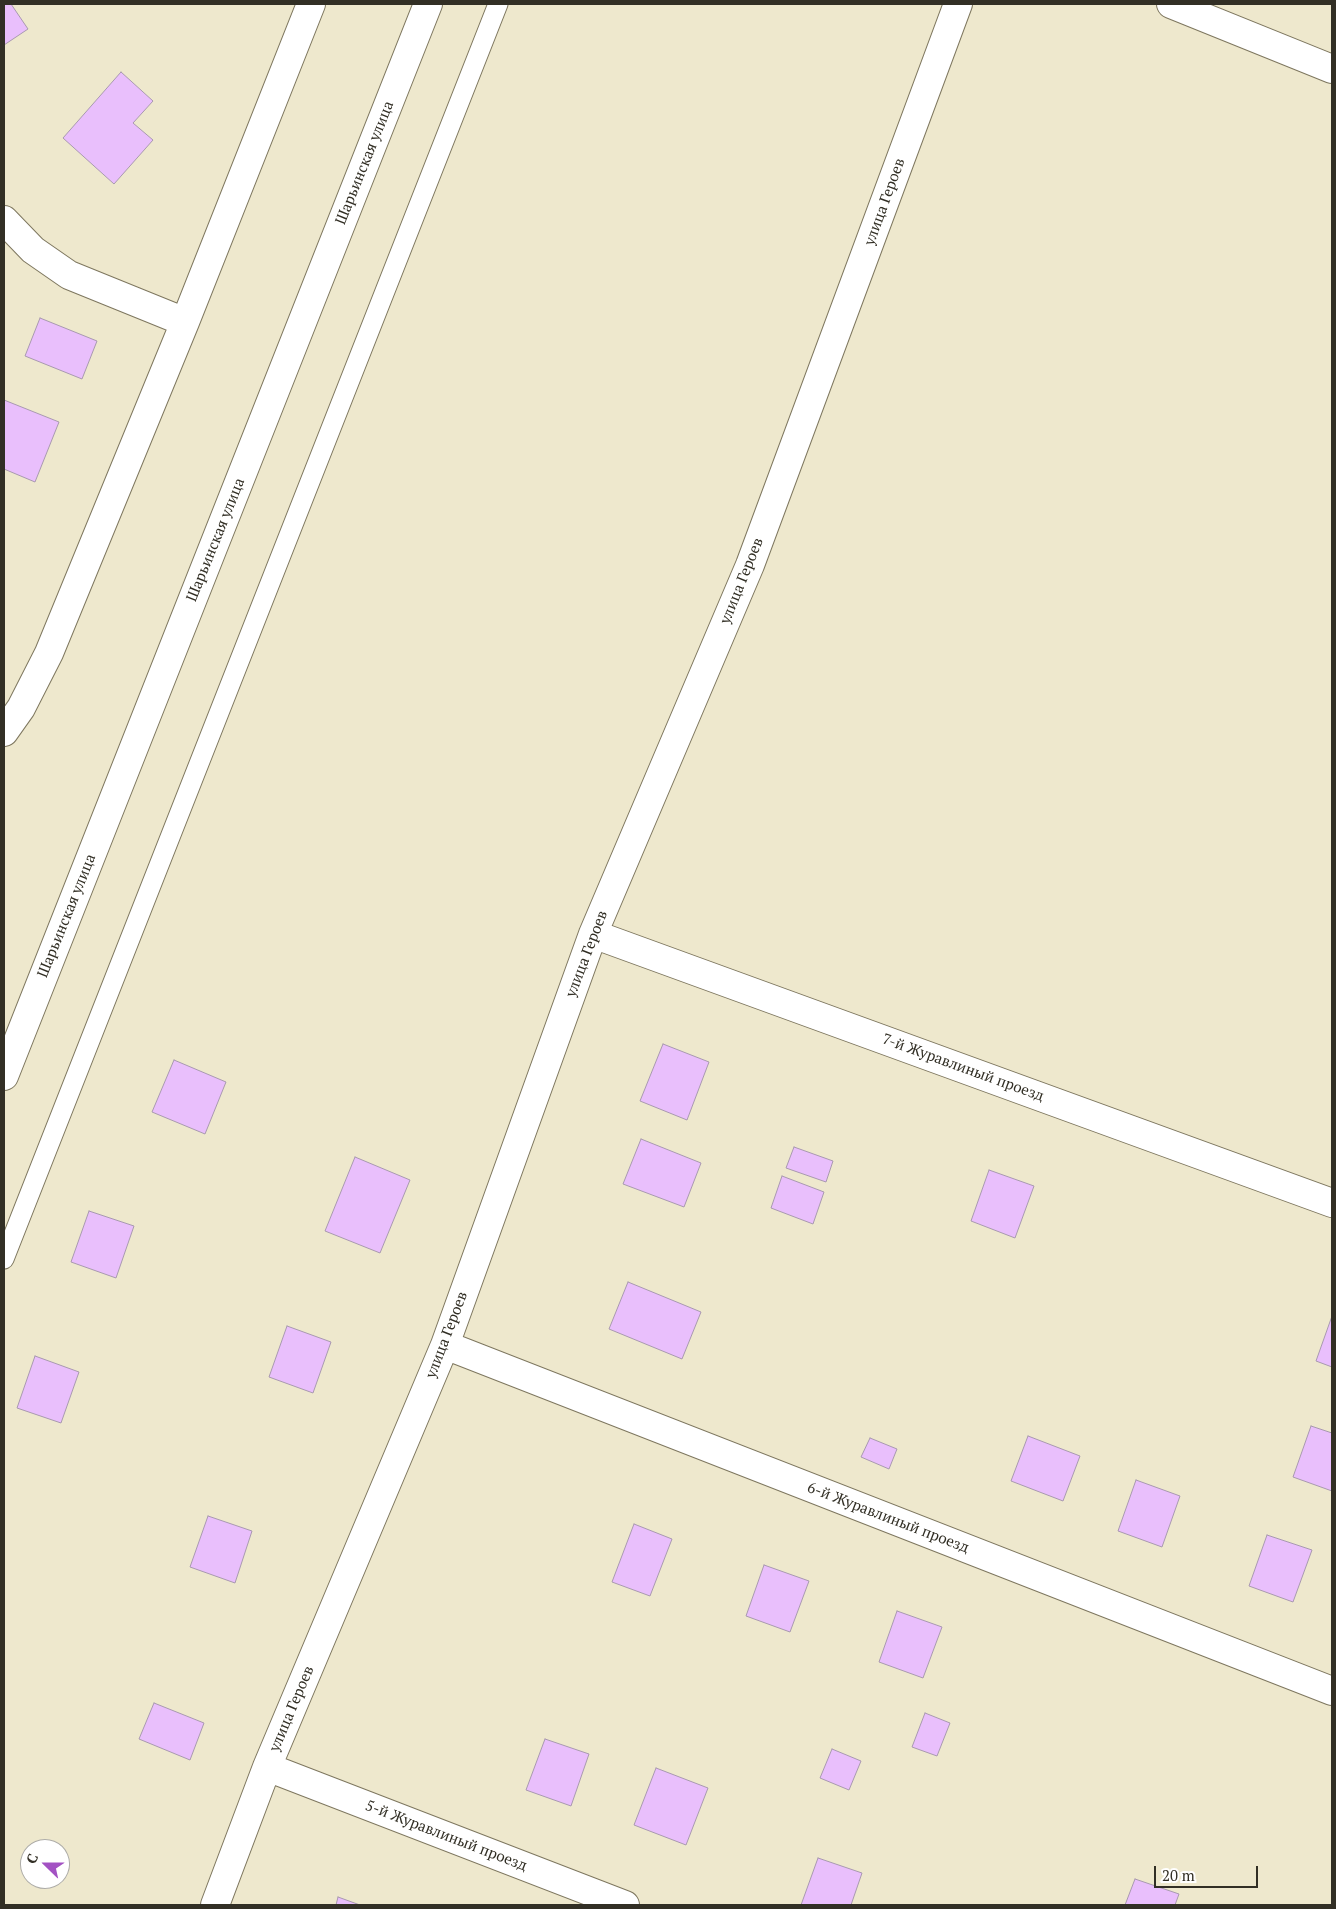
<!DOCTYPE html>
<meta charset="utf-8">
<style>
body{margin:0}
#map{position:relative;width:1336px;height:1909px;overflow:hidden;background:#eee8cd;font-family:"PT Serif",serif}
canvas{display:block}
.frame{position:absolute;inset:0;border:5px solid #322f25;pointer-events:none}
.north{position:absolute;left:20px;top:1839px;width:50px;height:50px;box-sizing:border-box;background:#fff;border:1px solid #adaca8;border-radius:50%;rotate:292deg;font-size:14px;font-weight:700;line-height:20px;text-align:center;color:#322f25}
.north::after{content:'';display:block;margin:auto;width:18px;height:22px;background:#a352c3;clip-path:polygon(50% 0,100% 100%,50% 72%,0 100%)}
.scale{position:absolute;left:1154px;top:1866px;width:104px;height:22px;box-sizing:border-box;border:2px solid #322f25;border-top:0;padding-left:6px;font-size:15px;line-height:18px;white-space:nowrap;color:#322f25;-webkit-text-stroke:4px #fff;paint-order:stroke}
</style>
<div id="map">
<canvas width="1336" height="1909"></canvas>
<div class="frame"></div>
<div class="north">С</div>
<div class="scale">20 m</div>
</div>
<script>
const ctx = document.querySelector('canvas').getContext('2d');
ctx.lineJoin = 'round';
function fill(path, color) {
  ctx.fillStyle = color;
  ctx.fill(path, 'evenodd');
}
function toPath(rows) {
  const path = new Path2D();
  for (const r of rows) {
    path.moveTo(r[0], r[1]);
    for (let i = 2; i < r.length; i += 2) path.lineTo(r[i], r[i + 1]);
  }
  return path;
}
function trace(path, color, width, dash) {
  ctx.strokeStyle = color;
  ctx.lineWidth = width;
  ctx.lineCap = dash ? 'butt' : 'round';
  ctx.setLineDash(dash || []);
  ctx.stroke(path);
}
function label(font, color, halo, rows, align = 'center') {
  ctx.font = font + ' "PT Serif",serif';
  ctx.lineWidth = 4;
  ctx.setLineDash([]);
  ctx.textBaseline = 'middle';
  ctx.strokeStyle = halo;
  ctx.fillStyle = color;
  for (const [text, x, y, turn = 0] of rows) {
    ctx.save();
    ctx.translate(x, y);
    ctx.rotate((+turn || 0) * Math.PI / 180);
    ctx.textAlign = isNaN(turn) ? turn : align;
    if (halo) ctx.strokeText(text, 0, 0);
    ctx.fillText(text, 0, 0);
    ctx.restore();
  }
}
const building = toPath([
 [4,4,11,4,28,29,4,45,4,4],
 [121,72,153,101,133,123,153,140,114,184,63,138,121,72],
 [40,318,97,341,82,379,25,356,40,318],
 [4,400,59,422,35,482,4,469,4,400],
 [663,1044,709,1062,687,1120,640,1101,663,1044],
 [174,1060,226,1082,205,1134,152,1112,174,1060],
 [641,1139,701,1163,684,1207,623,1184,641,1139],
 [794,1147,833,1161,826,1182,786,1168,794,1147],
 [355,1157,410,1180,380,1253,325,1231,355,1157],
 [989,1170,1034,1186,1015,1238,971,1221,989,1170],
 [782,1176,824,1192,813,1224,771,1208,782,1176],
 [89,1211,134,1226,116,1278,71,1262,89,1211],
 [628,1282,701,1312,682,1359,609,1329,628,1282],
 [1332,1316,1332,1367,1316,1361,1332,1316],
 [287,1326,331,1342,313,1393,269,1377,287,1326],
 [35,1356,79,1372,61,1423,17,1408,35,1356],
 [1311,1426,1332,1433,1332,1491,1293,1477,1311,1426],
 [1028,1436,1080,1456,1063,1501,1011,1481,1028,1436],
 [870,1438,897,1449,889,1469,861,1457,870,1438],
 [1136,1480,1180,1496,1162,1547,1118,1531,1136,1480],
 [208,1516,252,1531,235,1583,190,1567,208,1516],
 [634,1524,672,1539,650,1596,612,1582,634,1524],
 [1267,1535,1312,1550,1293,1602,1249,1586,1267,1535],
 [764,1565,809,1581,790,1632,746,1616,764,1565],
 [897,1611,942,1627,923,1678,879,1662,897,1611],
 [154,1703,204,1723,190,1760,139,1739,154,1703],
 [925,1713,950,1723,937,1756,912,1747,925,1713],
 [545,1739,589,1754,571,1806,526,1790,545,1739],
 [832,1749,861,1761,849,1790,820,1778,832,1749],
 [656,1768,708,1788,686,1845,634,1825,656,1768],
 [818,1858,862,1873,851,1905,801,1905,818,1858],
 [1135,1879,1179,1894,1175,1905,1125,1905,1135,1879],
 [338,1897,360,1905,336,1905,338,1897]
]);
const service = toPath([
 [4,1259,498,4]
]);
const minor = toPath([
 [1171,4,1332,69],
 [4,220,33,250,69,275,185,322],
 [4,732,21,708,49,653,185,322,311,4],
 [593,934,1332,1203],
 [4,1076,428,4],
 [445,1345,1332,1691],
 [267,1767,625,1905],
 [215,1905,267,1767,445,1345,593,934,750,565,958,4]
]);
const streetNames = [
 ["Шарьинская улица",365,163,-68],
 ["улица Героев",885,202,-70],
 ["Шарьинская улица",216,540,-68],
 ["улица Героев",742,581,-68],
 ["Шарьинская улица",67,916,-68],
 ["улица Героев",587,954,-69],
 ["7-й Журавлиный проезд",963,1068,20],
 ["улица Героев",447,1335,-69],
 ["6-й Журавлиный проезд",888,1518,21],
 ["улица Героев",292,1709,-67],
 ["5-й Журавлиный проезд",446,1836,21]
];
fill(building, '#e9bffc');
trace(building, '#a899af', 1);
trace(service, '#7e775f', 21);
trace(minor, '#7e775f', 30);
trace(service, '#fff', 19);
trace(minor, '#fff', 28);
label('15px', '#322f25', '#fff', streetNames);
</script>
